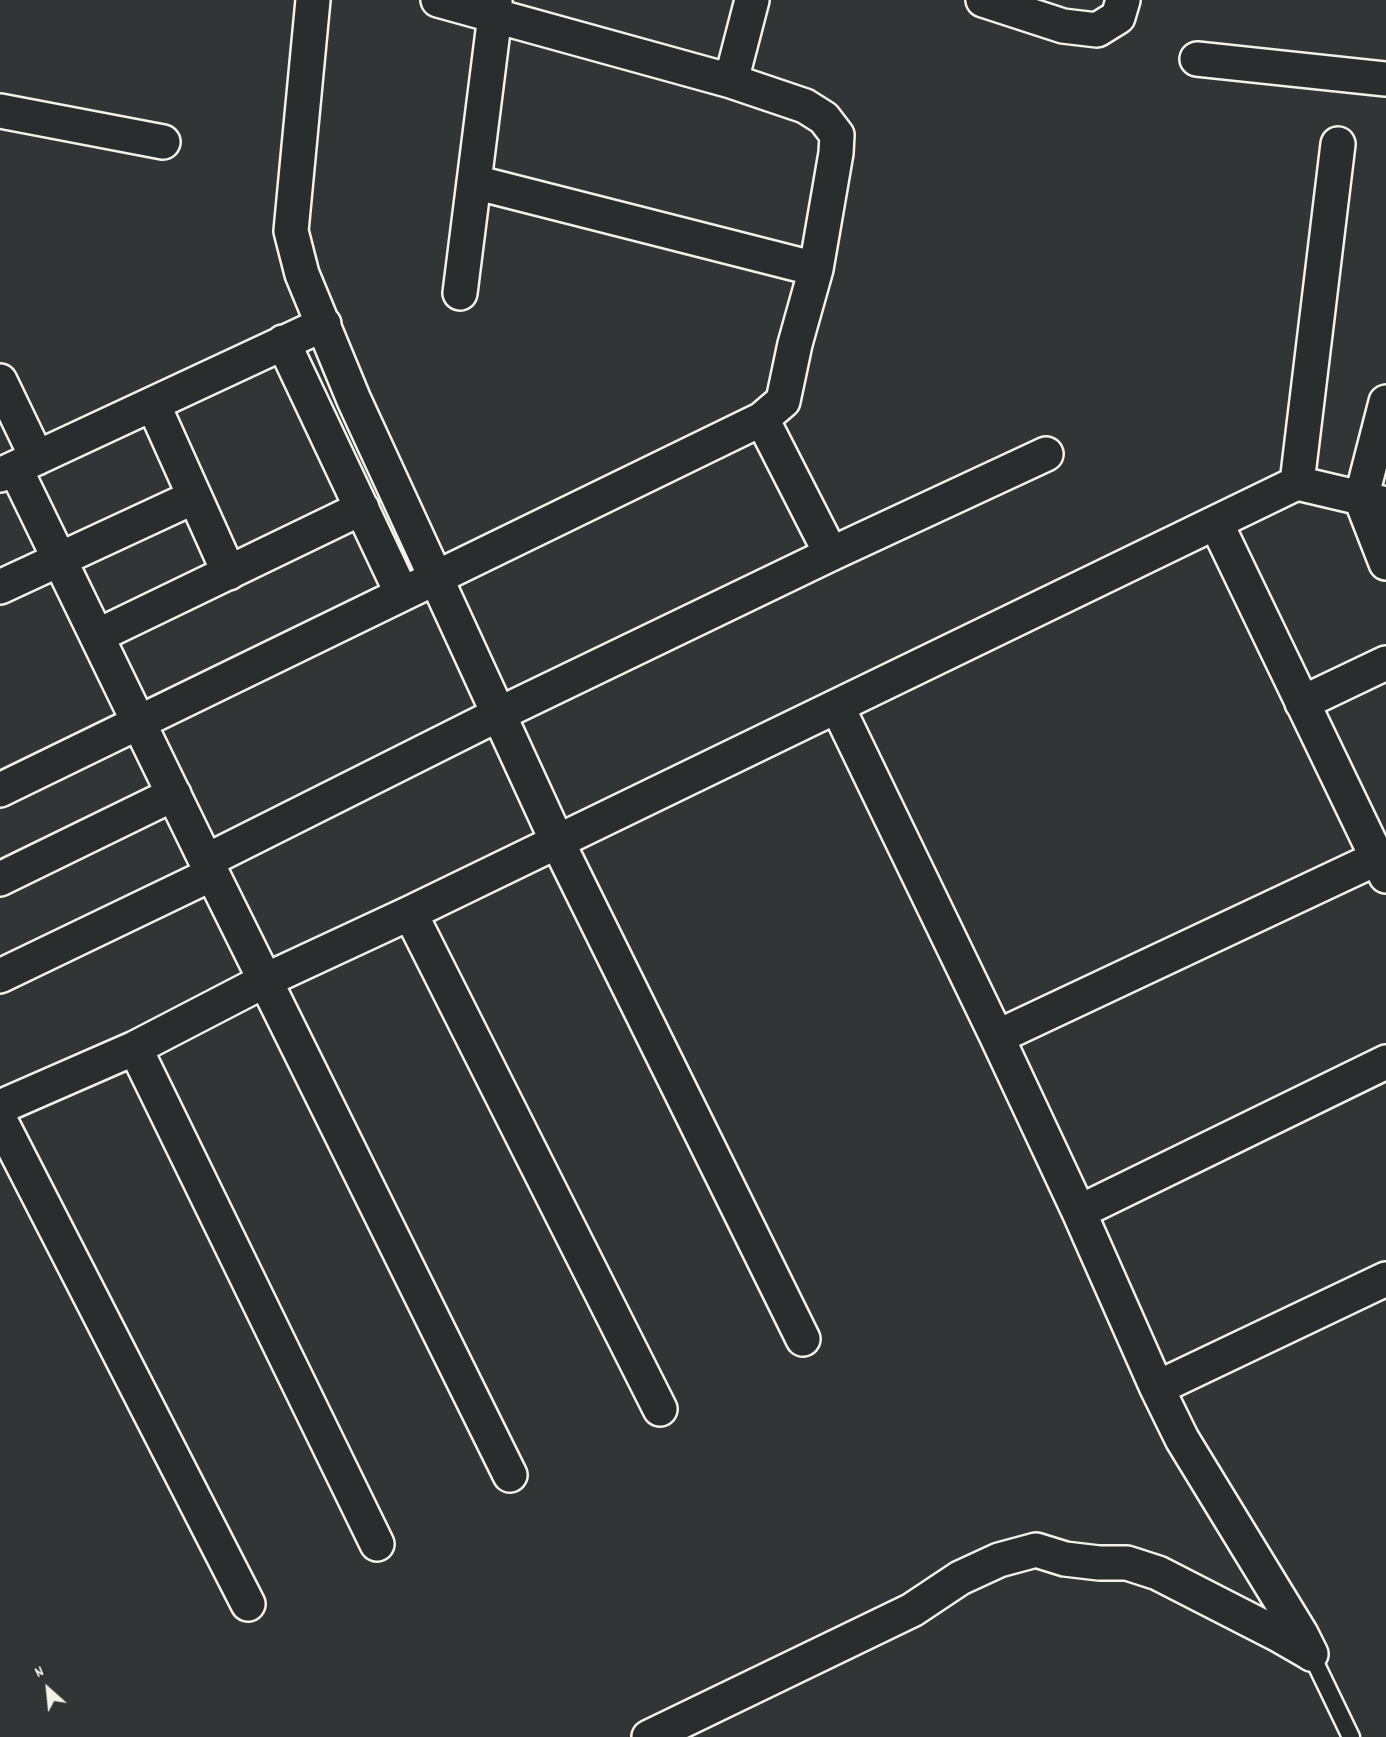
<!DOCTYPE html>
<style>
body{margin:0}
#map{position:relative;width:1386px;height:1737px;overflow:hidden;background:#323535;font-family:Dekko,sans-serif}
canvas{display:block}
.north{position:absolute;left:18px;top:1659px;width:60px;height:60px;-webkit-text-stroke:4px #2a2d2e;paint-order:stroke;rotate:333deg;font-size:16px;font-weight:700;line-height:24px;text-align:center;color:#f4f1e8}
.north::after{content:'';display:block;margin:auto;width:21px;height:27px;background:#f4f1e8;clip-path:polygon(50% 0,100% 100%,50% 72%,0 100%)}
</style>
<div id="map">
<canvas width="1386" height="1737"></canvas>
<div class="north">N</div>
</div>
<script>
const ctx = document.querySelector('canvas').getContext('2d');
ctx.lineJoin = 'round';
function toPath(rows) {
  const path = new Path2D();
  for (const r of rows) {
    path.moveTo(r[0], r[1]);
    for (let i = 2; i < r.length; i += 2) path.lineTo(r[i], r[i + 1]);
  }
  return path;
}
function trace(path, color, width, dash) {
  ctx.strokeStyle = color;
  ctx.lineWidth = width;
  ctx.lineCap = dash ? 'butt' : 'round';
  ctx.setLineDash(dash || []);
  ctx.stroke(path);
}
const service = toPath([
 [1311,1654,1351,1737]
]);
const minor = toPath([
 [313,0,291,231,302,274,354,400,557,841,803,1339],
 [983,0,1063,26,1097,30,1118,17,1123,0],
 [1197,59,1386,79],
 [731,81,752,0],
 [0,111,163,142],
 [474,182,816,269],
 [460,293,495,15,495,0],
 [283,342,402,594],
 [0,381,37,458],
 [1386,402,1361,499,1386,563],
 [153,404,229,573],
 [762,419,831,554],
 [15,468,206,861,510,1475],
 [0,475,324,324],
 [1297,483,1338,144],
 [1216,523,1386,876],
 [0,587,194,497],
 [97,636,362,508],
 [1302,703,1386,663],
 [837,706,997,1037,1079,1212,1157,1388,1182,1439,1301,1634,1311,1654],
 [0,790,762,419,783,401,795,344,816,269,836,153,837,135,824,118,805,106,731,81,438,0],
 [206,861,499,714,831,554,1046,454],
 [0,879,174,794],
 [410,913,660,1409],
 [0,976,212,874],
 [997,1037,1386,854],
 [135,1048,377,1544],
 [0,1107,135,1048,266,980,410,913,1297,483,1386,504],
 [0,1120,248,1604],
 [1079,1212,1386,1062],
 [1157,1388,1386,1279],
 [649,1737,912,1610,960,1578,999,1560,1036,1550,1065,1559,1099,1563,1127,1563,1158,1573,1277,1634,1310,1653]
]);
trace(service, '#f4f1e8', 21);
trace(minor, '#f4f1e8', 38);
trace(service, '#2a2d2e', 16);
trace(minor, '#2a2d2e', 33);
</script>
